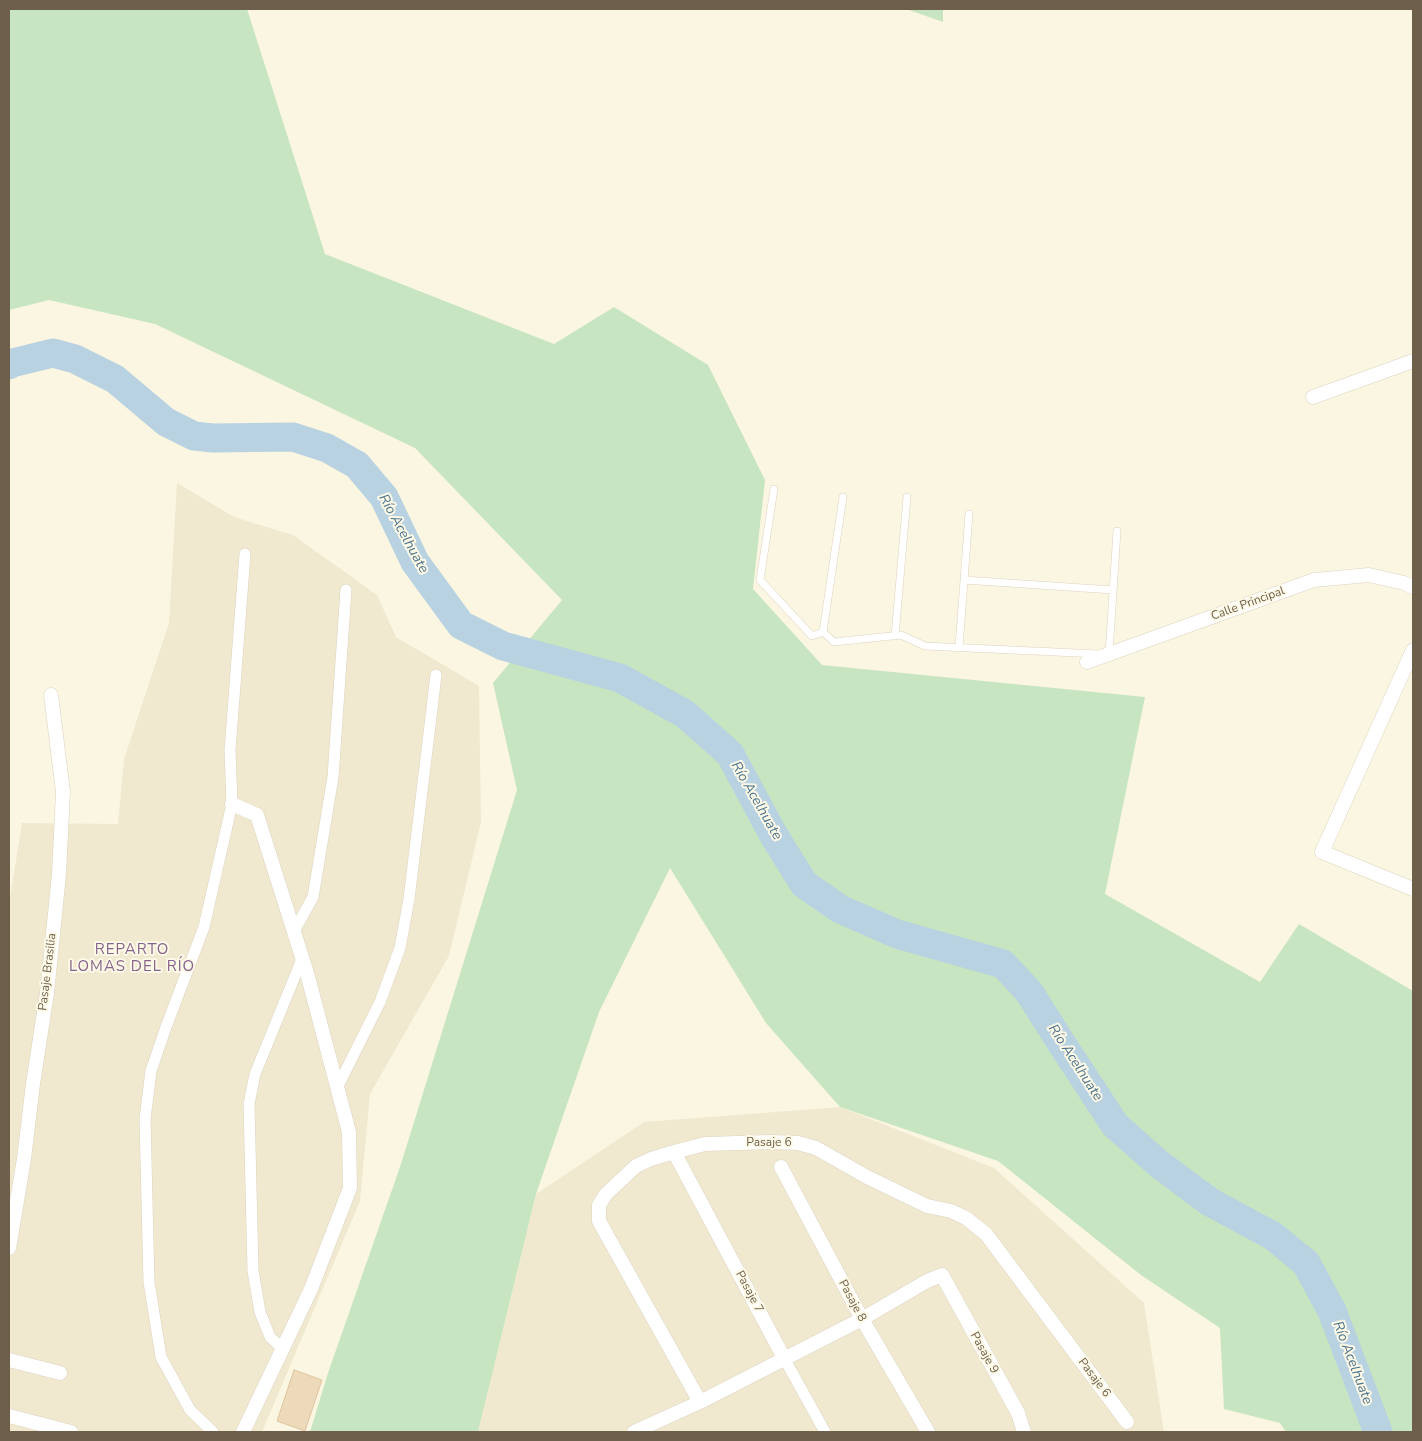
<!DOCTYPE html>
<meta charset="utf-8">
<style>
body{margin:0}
#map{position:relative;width:1422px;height:1441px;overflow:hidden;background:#faf6e1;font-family:"Nunito Sans",sans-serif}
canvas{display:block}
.frame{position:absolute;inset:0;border:10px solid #6e5f4a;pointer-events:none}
</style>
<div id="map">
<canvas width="1422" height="1441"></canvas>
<div class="frame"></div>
</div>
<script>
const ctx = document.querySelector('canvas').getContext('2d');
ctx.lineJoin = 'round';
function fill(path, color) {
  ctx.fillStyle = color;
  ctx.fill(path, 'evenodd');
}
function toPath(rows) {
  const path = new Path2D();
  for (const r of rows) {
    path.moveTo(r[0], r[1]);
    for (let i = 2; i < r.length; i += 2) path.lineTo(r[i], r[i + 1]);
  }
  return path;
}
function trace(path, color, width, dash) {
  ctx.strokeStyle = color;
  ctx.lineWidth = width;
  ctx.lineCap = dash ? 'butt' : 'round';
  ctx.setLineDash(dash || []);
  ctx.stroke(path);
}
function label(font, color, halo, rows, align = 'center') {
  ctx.font = font + ' "Nunito Sans",sans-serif';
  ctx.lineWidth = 4;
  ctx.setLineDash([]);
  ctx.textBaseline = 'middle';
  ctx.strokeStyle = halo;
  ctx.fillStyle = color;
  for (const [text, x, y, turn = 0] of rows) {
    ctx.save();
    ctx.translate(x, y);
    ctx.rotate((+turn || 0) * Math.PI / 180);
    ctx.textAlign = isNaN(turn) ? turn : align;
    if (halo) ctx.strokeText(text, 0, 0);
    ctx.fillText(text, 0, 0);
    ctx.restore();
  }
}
const residential = toPath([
 [177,483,234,517,293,535,377,595,396,637,479,686,481,822,449,956,370,1094,360,1201,262,1432,9,1432,9,904,22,823,118,824,124,759,169,623],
 [840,1107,994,1168,1144,1303,1164,1432,478,1432,536,1194,644,1122]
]);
const green = toPath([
 [9,9,247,9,325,254,554,344,614,307,708,365,765,480,753,589,822,665,1145,697,1105,894,1260,982,1299,924,1413,991,1413,1432,1286,1432,1280,1423,1224,1409,1220,1328,1141,1275,998,1161,840,1107,766,1023,670,868,599,1012,536,1194,478,1432,310,1432,328,1373,401,1164,517,790,493,683,562,600,415,448,155,324,49,300,9,310],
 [906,9,943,9,943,22]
]);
const river = toPath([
 [9,365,12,363,53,353,75,359,115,379,166,422,194,436,213,438,293,437,327,448,357,465,384,497,415,562,461,625,503,646,620,678,685,714,730,754,773,834,804,884,840,909,897,934,1003,964,1029,992,1060,1041,1115,1125,1159,1164,1210,1202,1273,1236,1306,1263,1332,1311,1378,1432]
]);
const building = toPath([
 [294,1370,322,1380,305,1431,277,1421,294,1370]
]);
const service = toPath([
 [774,489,760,580,812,636,823,632],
 [843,497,823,632,834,642,901,635,925,646,1099,654],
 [964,580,1113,590],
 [895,636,907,497],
 [959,647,969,514],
 [1109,654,1117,531]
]);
const pedestrian = toPath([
 [293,933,313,897,333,777,346,590],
 [337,1088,380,1002,400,948,409,899,436,675],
 [283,1349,270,1337,260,1312,253,1271,249,1104,255,1074,302,959],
 [784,1358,825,1432],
 [213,1432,190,1410,161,1357,149,1282,145,1119,151,1071,166,1027,204,927,232,804,230,750,245,554]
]);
const minor = toPath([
 [1313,397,1413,361],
 [1413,650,1322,852,1413,889],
 [1087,662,1314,580,1369,575,1404,583,1413,587],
 [232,804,257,815,307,973,349,1132,350,1188,311,1289,243,1432],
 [674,1152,784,1358],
 [781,1167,862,1319,928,1432],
 [9,1248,24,1159,33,1084,47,993,59,874,63,792,51,695],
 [9,1360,60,1373],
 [700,1402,599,1221,599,1205,606,1194,636,1166,651,1159,674,1152,705,1144,771,1142,798,1143,816,1148,867,1177,927,1206,951,1211,966,1218,986,1234,1127,1422],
 [9,1416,71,1432],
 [634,1432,700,1402,862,1319,927,1281,942,1275,1018,1413,1024,1432]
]);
const streetNames = [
 ["Calle Principal",1248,604,-20],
 ["Pasaje Brasilia",48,972,-83],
 ["Pasaje 6",769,1143],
 ["Pasaje 7",749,1292,62],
 ["Pasaje 8",852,1301,62],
 ["Pasaje 9",984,1353,61],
 ["Pasaje 6",1094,1378,53]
];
const waterNames = [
 ["Río Acelhuate",403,534,61],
 ["Río Acelhuate",756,801,60],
 ["Río Acelhuate",1075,1063,57],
 ["Río Acelhuate",1352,1363,69]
];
const quarterNames = [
 ["REPARTO",132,950],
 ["LOMAS DEL RÍO",132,967]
];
fill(residential, '#f0e9d0');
fill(green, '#c8e5c1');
trace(river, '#b8d2e1', 29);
fill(building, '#eddabb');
trace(building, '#dec59d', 1);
trace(service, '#ddd3be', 8);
trace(pedestrian, '#ddd3be', 12);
trace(minor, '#ddd3be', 15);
trace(service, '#fff', 7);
trace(pedestrian, '#fff', 11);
trace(minor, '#fff', 14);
label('12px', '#6e5f4a', '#fdf9e7', streetNames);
label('italic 14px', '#4d748d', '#fdf9e7', waterNames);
ctx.letterSpacing = '1px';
label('15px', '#87628b', '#fdf9e7', quarterNames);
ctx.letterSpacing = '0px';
</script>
